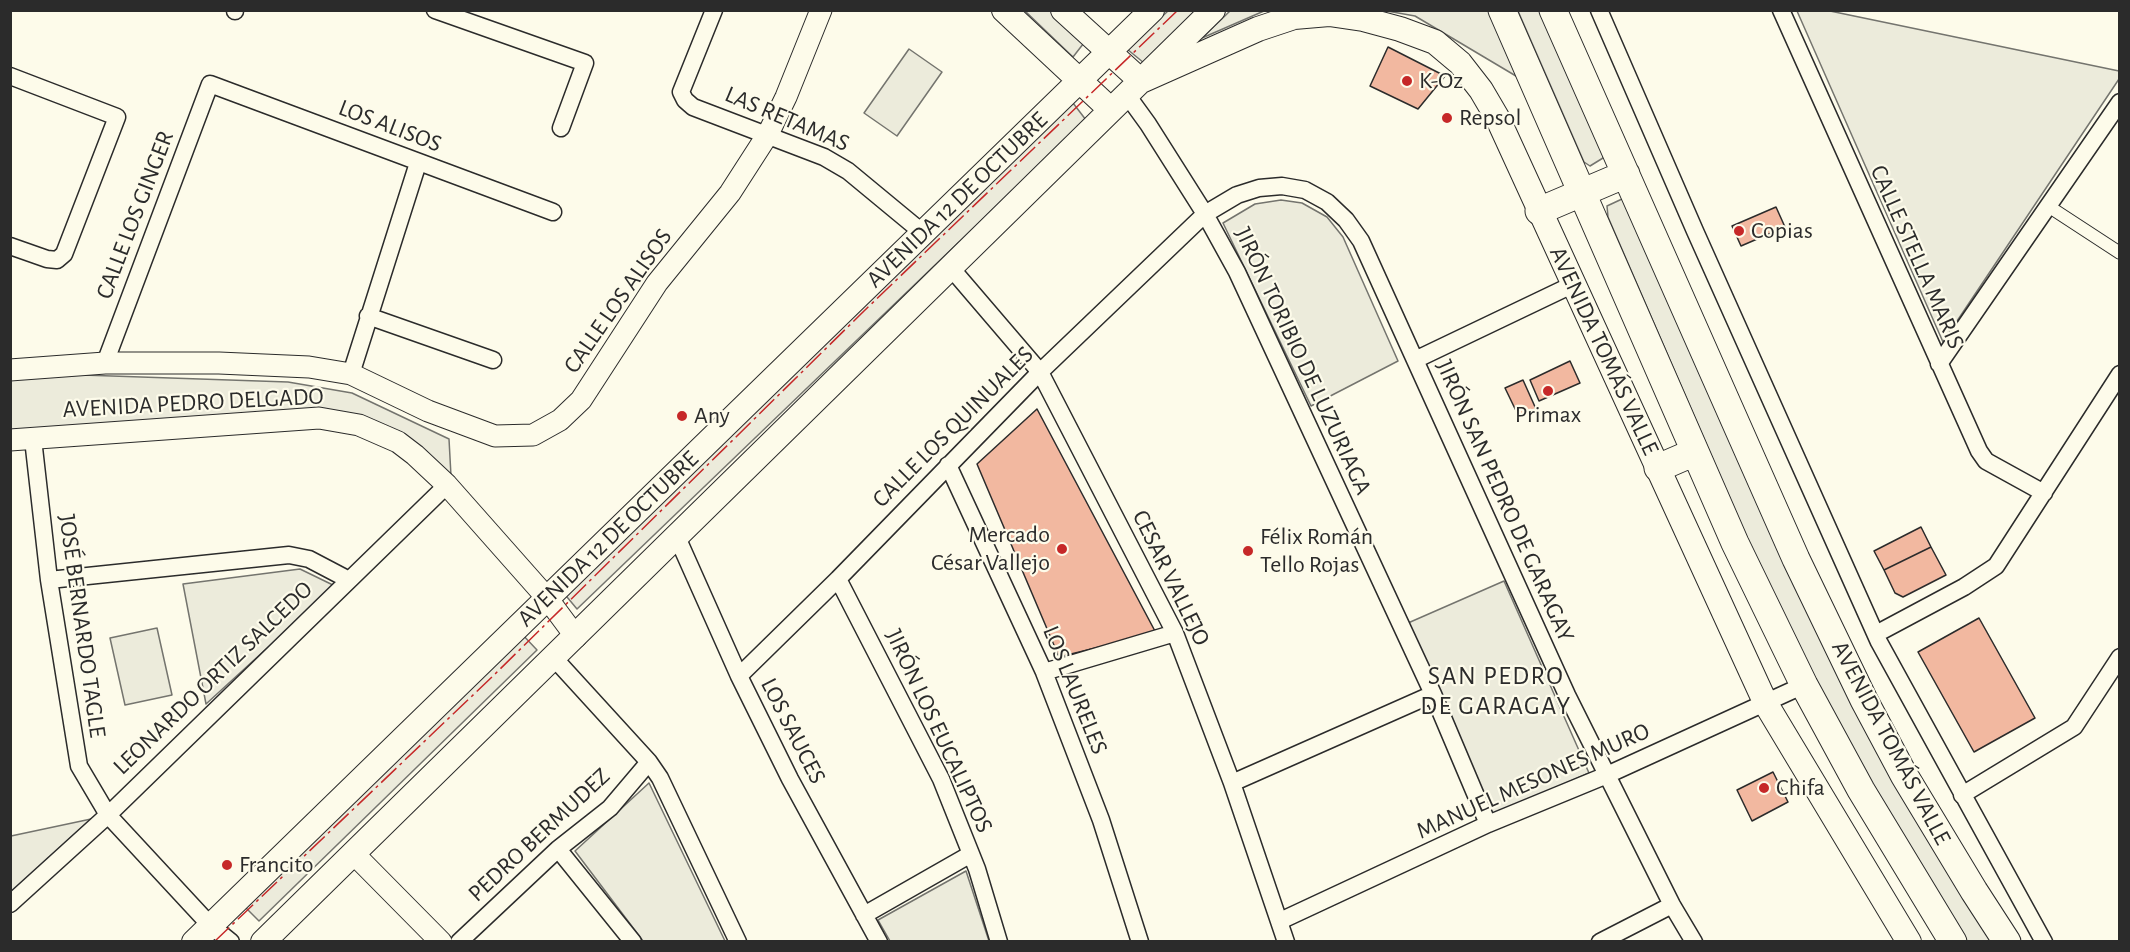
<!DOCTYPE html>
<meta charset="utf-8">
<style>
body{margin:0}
#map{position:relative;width:2130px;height:952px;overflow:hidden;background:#fdfbea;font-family:"Alegreya Sans",sans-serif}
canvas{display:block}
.frame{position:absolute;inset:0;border:12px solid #2b2b2b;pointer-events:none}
</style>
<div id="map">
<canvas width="2130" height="952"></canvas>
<div class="frame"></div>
</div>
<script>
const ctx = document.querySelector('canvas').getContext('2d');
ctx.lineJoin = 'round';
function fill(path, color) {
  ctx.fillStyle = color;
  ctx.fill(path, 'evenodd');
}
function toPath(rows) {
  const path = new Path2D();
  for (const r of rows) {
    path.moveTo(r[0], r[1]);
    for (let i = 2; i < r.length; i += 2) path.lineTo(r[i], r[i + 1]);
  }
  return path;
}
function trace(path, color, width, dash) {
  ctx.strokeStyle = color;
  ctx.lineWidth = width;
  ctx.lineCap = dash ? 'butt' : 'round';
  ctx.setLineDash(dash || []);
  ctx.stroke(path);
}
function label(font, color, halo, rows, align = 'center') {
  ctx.font = font + ' "Alegreya Sans",sans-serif';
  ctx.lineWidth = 4.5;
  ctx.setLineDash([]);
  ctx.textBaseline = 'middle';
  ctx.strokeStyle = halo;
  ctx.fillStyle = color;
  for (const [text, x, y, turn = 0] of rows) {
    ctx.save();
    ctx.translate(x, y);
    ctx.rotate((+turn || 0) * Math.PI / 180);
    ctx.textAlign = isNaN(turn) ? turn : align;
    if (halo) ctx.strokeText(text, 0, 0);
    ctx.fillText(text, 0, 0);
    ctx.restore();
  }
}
const green = toPath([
 [1025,11,1054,11,1087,39,1073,57,1025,11],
 [1168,11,1198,11,1144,63,1127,49,1168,11],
 [1230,11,1264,11,1202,38,1230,11],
 [1387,11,1489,11,1521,79,1415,16,1387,11],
 [1518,11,1546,11,1604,146,1603,158,1590,166,1584,162,1518,11],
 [1797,11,1830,11,2119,71,2119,79,1943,342,1797,11],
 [909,49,942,72,897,136,864,113,909,49],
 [1073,103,1086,120,577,609,562,591,1073,103],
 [1622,199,1628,202,1999,941,1967,941,1858,766,1781,617,1608,217,1607,206,1622,199],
 [1281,200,1302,203,1327,217,1343,237,1398,361,1311,406,1223,223,1255,204,1281,200],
 [53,374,288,382,352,393,449,439,451,476,327,411,11,430,11,378,53,374],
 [300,569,335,586,206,704,183,584,300,569],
 [1504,581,1589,773,1493,815,1408,623,1504,581],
 [157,628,172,695,125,705,110,638,157,628],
 [520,632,537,650,259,921,238,900,520,632],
 [649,783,725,941,643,941,575,851,649,783],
 [91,819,11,892,11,836,91,819],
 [966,871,989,941,890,941,878,920,966,871]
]);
const building = toPath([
 [1388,47,1445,76,1418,109,1370,86,1388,47],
 [1776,207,1785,227,1741,246,1732,226,1776,207],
 [1570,361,1580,383,1539,401,1530,380,1570,361],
 [1523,380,1536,409,1519,417,1505,388,1523,380],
 [1037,409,1156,633,1059,657,977,464,1037,409],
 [1921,527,1931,547,1884,570,1874,551,1921,527],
 [1931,547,1946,575,1903,597,1895,593,1884,570,1931,547],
 [1979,618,2035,718,1974,752,1918,652,1979,618],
 [1773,772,1788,802,1752,821,1737,790,1773,772]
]);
const pedestrian = toPath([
 [2048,206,2120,253]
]);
const minor = toPath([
 [435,10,585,63,561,128],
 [714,10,681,92,685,100,693,107,824,157,848,171,923,233],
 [1599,10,1695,231,1879,642,2044,942],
 [1781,10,1979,451,1986,461,2044,493],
 [235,11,235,10],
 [10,76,117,117,64,254,57,260,47,259,10,246],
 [1127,95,1148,124,1205,214,1237,272,1433,694,1488,824],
 [951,268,1040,372,1175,633,1232,783,1286,942],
 [368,316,493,360],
 [1415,360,1574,284],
 [105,363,210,84,553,212],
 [1939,364,2120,102],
 [351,374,418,163],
 [33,439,49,580,79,766,108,815,210,925,231,942],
 [948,465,1044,672,1101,820,1140,942],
 [677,537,739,676,790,779,879,942],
 [838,579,941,779,977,869,999,942],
 [49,580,289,555,309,559,349,580],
 [1876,634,1964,587,1996,566,2120,374],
 [554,658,649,762,660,778,738,942],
 [1044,672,1175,633],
 [739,676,838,579,1040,372,1205,214,1237,195,1259,188,1282,186,1305,190,1327,202,1346,220,1361,241,1567,695,1672,905,1694,942],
 [1232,783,1433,694],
 [1962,795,2074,727,2120,657],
 [558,849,633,942],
 [10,904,108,815,447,485],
 [864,915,971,854],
 [1280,921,1488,824,1607,775,1804,685],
 [459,942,558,849,610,808,649,762],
 [1600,942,1672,905]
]);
const tertiary = toPath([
 [10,370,105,363,219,363,309,367,351,374,428,411,495,436,533,435,560,420,581,400,657,283,730,193,768,134,786,97,821,10],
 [10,440,319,418,359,425,398,442,415,455,447,485,547,598,576,637],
 [354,854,441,942]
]);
const secondary = toPath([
 [1004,10,1111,110],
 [1063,10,1141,81,1258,29,1294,17,1329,14,1363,19,1400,29,1435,42,1460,63,1481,90,1498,119,1766,704,1909,942],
 [194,942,1152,10],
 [263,942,1213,10]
]);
const primary = toPath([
 [1502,10,1735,543,1804,685,1861,790,1953,942],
 [1553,10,1796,559,1864,700,1904,775,1974,891,2007,942],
 [1539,211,1626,174],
 [1658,468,1695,452]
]);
const power = toPath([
 [214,942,493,676,864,311,1178,10]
]);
const markers = [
 [1407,81,6,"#c62828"],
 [1447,118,6,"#c62828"],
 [1739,231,6,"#c62828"],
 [1548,391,6,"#c62828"],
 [682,416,6,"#c62828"],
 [1062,549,6,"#c62828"],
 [1248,551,6,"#c62828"],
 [1764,788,6,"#c62828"],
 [227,865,6,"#c62828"]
];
const poiNames = [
 ["K-Oz",1419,81],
 ["Repsol",1459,118],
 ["Copias",1751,231],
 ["Primax",1548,415,"center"],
 ["Any",694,416],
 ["Mercado",1050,535,"right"],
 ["César Vallejo",1050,563,"right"],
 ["Félix Román",1260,537],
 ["Tello Rojas",1260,565],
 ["Chifa",1776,788],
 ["Francito",239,865]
];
const streetNames = [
 ["LAS RETAMAS",787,119,23],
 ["LOS ALISOS",390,126,21],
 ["AVENIDA 12 DE OCTUBRE",957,200,-44],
 ["CALLE LOS GINGER",135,215,-69],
 ["CALLE STELLA MARIS",1917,257,66],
 ["CALLE LOS ALISOS",618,301,-55],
 ["AVENIDA TOMÁS VALLE",1604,351,65],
 ["JIRÓN TORIBIO DE LUZURIAGA",1303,361,65],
 ["AVENIDA PEDRO DELGADO",193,403,-3],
 ["CALLE LOS QUINUALES",953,427,-45],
 ["JIRÓN SAN PEDRO DE GARAGAY",1505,501,66],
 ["AVENIDA 12 DE OCTUBRE",608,539,-44],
 ["CESAR VALLEJO",1171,578,64],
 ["JOSÉ BERNARDO TAGLE",82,626,82],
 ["LEONARDO ORTIZ SALCEDO",213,678,-44],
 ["LOS LAURELES",1075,690,68],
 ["LOS SAUCES",793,731,63],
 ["JIRÓN LOS EUCALIPTOS",939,731,65],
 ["AVENIDA TOMÁS VALLE",1891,743,62],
 ["MANUEL MESONES MURO",1533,781,-24],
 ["PEDRO BERMUDEZ",539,835,-43]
];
const neighbourhoodNames = [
 ["SAN PEDRO",1496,676],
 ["DE GARAGAY",1496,706]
];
fill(green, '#ecebdb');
trace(green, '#74746e', 1.5);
fill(building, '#f2b8a0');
trace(building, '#2b2b2b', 1.5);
trace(pedestrian, '#2b2b2b', 14);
trace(minor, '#2b2b2b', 19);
trace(tertiary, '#2b2b2b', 23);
trace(secondary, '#2b2b2b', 26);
trace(primary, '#2b2b2b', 29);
trace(pedestrian, '#fdfbea', 12);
trace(minor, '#fdfbea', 16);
trace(tertiary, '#fdfbea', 21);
trace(secondary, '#fdfbea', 24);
trace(primary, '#fdfbea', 27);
trace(power, '#c62828', 1.5, [21, 4.5, 3, 4.5]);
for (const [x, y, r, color] of markers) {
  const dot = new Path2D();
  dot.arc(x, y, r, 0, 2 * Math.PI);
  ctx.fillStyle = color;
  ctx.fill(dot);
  trace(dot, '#fdfbea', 2);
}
label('24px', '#2b2b2b', '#fdfbea', poiNames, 'left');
label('24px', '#2b2b2b', '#fdfbea', streetNames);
ctx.letterSpacing = '1.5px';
label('26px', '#2b2b2b', '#fdfbea', neighbourhoodNames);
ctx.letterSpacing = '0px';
</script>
